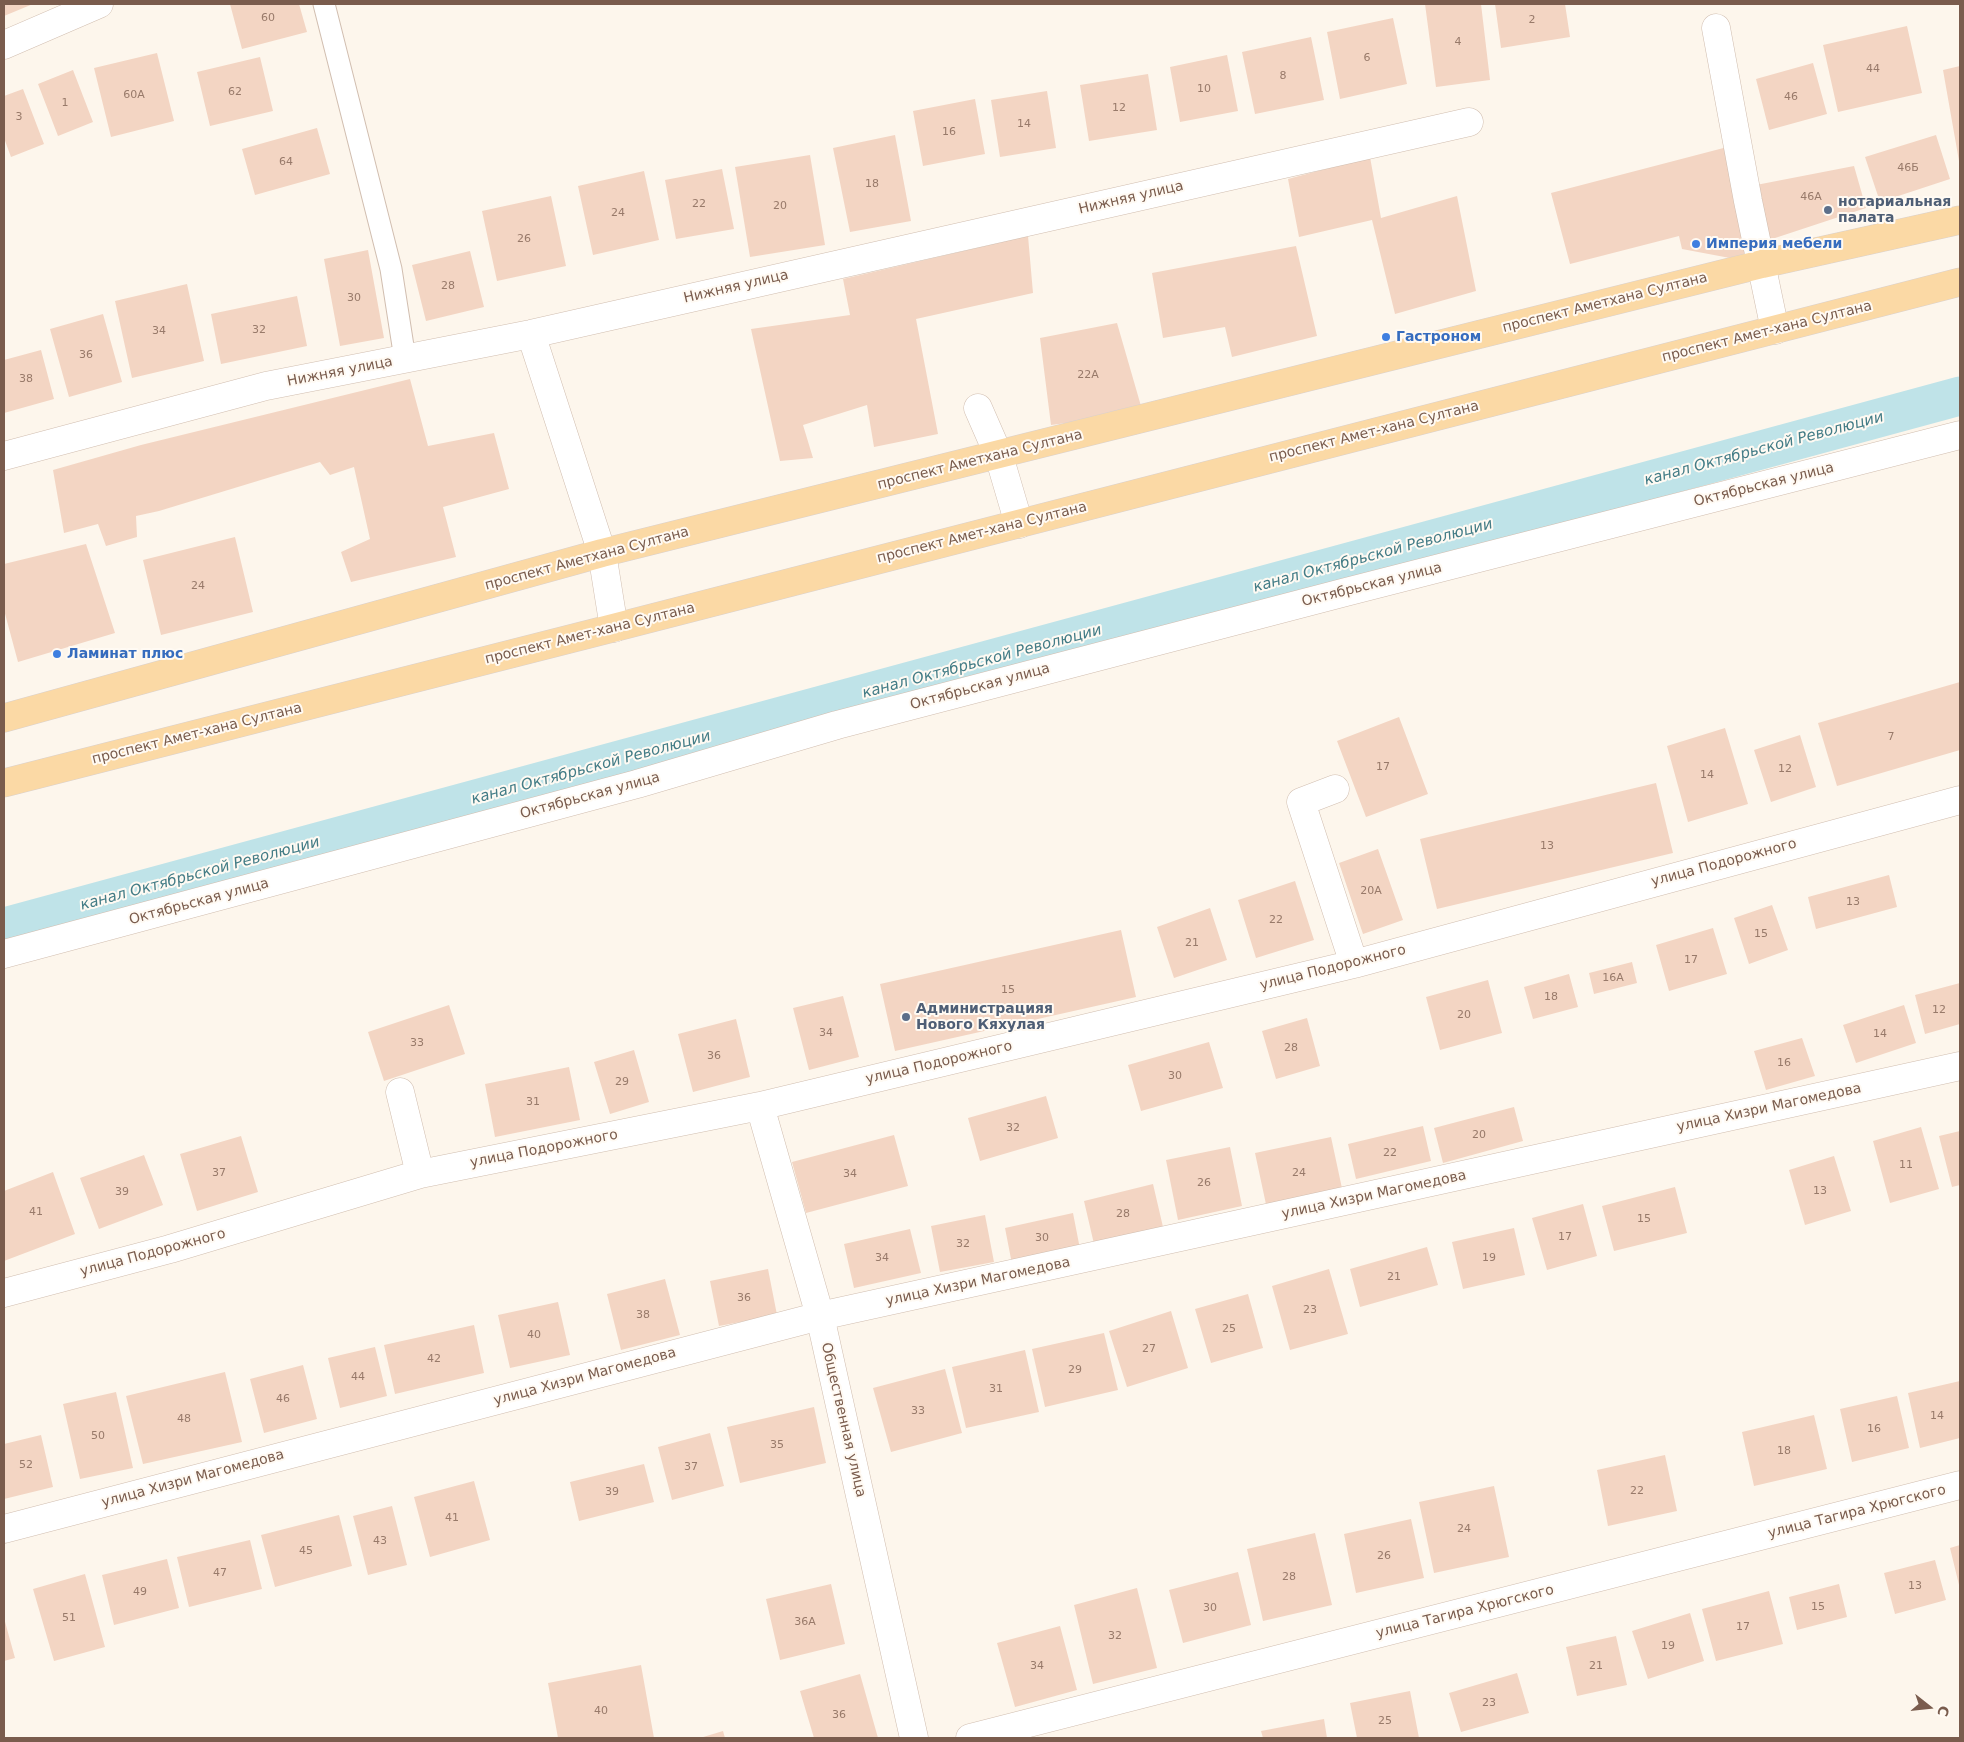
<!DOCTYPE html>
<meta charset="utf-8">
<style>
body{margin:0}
#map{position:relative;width:1964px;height:1742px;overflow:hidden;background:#fdf6ec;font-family:"DejaVu Sans",sans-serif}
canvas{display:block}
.frame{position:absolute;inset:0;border:5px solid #7a5c4d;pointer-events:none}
.north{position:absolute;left:1904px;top:1682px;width:50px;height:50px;-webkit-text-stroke:4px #fffaf3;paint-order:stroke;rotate:106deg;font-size:14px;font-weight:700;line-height:20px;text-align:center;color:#7a5c4d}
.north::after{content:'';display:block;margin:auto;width:18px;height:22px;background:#7a5c4d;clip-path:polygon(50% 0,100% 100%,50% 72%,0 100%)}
</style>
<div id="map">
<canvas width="1964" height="1742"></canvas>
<div class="frame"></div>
<div class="north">С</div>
</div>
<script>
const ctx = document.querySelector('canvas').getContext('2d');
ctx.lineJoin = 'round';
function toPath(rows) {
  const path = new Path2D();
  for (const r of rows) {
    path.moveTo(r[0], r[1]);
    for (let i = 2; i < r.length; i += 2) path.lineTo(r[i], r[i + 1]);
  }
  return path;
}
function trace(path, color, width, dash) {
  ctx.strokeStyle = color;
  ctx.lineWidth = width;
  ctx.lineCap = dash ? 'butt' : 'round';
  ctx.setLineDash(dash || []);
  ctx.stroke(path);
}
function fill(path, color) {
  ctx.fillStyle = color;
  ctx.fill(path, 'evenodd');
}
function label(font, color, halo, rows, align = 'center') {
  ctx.font = font + ' "DejaVu Sans",sans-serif';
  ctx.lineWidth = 4;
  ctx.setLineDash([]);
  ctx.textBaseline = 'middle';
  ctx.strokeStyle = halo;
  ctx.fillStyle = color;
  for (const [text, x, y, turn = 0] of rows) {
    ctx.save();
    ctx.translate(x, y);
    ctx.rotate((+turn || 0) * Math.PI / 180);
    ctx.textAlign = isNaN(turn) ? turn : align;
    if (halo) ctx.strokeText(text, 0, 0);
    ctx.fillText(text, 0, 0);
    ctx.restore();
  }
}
const canal = toPath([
 [4,927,1960,396]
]);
const building = toPath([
 [4,4,33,4,4,16],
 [230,4,299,4,307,32,242,49],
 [1425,4,1481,4,1490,80,1436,87],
 [1495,4,1565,4,1570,37,1501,48],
 [1393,18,1407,84,1340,99,1327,32],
 [1907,26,1922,93,1838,112,1823,45],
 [1311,37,1324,100,1255,114,1242,52],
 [157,53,174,121,111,137,94,68],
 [1227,55,1238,111,1180,122,1170,67],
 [260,57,273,111,210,126,197,72],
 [1813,63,1827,114,1769,130,1756,79],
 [1960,66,1960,161,1959,161,1943,70],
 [73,70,93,122,58,136,38,84],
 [1148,74,1157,130,1089,141,1080,85],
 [23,89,44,144,11,157,4,138,4,96],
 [1047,91,1056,148,1000,157,991,100],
 [975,99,985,154,923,166,913,111],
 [317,128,330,174,255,195,242,149],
 [895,135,911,221,850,232,833,148],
 [1936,135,1950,179,1880,202,1865,157],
 [1735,145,1762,264,1682,249,1679,236,1570,264,1551,193],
 [810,155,825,245,750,257,735,167],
 [1370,157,1381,218,1457,196,1476,291,1395,314,1372,220,1299,237,1288,179],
 [1854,166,1866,208,1769,240,1756,185],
 [722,169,734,229,676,239,665,180],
 [644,171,659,240,593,255,578,186],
 [551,196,566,266,497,281,482,211],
 [1028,236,1033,293,916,319,938,434,874,447,867,405,803,425,813,458,780,461,751,329,850,315,843,279],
 [1296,246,1317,336,1232,357,1225,327,1163,338,1152,273],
 [368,250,384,338,340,346,324,259],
 [470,251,484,307,426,321,412,265],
 [187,284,204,361,132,378,115,301],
 [297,296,307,346,221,364,211,314],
 [103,314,122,382,69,397,50,329],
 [1117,323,1143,413,1051,425,1040,338],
 [41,350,54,399,4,413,4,360],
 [410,379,428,446,494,433,509,489,443,507,456,557,351,582,341,552,370,539,354,467,330,475,320,462,159,511,136,516,137,537,106,546,98,524,64,533,53,470,141,445],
 [235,537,253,612,161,635,143,560],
 [86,544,115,633,18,662,4,610,4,564],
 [1960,682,1960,750,1837,786,1818,723],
 [1399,717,1428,794,1366,817,1337,741],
 [1725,728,1748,804,1688,822,1667,746],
 [1800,735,1816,787,1771,802,1754,750],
 [1656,783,1673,853,1437,909,1420,839],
 [1378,849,1403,920,1363,934,1339,863],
 [1889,875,1897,907,1816,929,1808,897],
 [1295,881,1314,940,1256,958,1238,900],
 [1772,905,1788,950,1749,964,1734,918],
 [1210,908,1227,960,1174,978,1157,927],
 [1713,928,1727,974,1669,991,1656,945],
 [1121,930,1136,997,895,1051,880,984],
 [1632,962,1637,983,1594,994,1589,973],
 [1569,974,1578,1007,1533,1019,1524,987],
 [1488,980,1502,1033,1440,1050,1426,997],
 [1960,983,1960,1024,1925,1034,1915,995],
 [843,996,859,1057,809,1070,793,1008],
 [449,1005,465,1054,384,1081,368,1032],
 [1904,1005,1916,1043,1856,1063,1843,1025],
 [1307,1018,1320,1066,1276,1079,1262,1031],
 [736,1019,750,1077,693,1092,678,1034],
 [1802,1038,1815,1076,1766,1090,1754,1051],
 [1209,1042,1223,1088,1141,1111,1128,1065],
 [634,1050,649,1102,610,1114,594,1062],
 [569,1067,580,1120,495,1137,485,1084],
 [1046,1096,1058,1138,980,1161,968,1118],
 [1514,1107,1523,1141,1443,1163,1434,1128],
 [1423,1126,1431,1161,1356,1179,1348,1144],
 [1921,1127,1939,1189,1890,1203,1873,1141],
 [1960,1131,1960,1185,1952,1187,1939,1136],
 [894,1135,908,1186,806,1213,792,1162],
 [241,1136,258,1192,197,1211,180,1154],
 [1331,1137,1343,1193,1267,1209,1255,1153],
 [1230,1147,1242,1206,1178,1220,1166,1160],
 [144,1155,163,1205,99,1229,80,1178],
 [1834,1156,1851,1211,1805,1225,1789,1170],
 [53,1172,75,1234,4,1261,4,1191],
 [1153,1184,1163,1227,1094,1244,1084,1201],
 [1675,1187,1687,1233,1614,1251,1602,1206],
 [1583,1204,1597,1256,1547,1270,1532,1218],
 [1073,1213,1080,1249,1012,1264,1005,1228],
 [985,1215,994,1262,940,1272,931,1226],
 [1514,1228,1525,1275,1463,1289,1452,1242],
 [910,1229,921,1273,854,1288,844,1244],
 [1427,1247,1438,1285,1360,1307,1350,1269],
 [768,1269,777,1315,719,1326,710,1281],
 [1329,1269,1348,1334,1290,1350,1272,1286],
 [665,1279,680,1335,621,1350,607,1294],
 [1248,1294,1263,1348,1211,1363,1195,1309],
 [558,1302,570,1355,510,1368,498,1315],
 [1171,1311,1188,1368,1127,1387,1109,1331],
 [474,1325,484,1373,395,1394,384,1345],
 [1104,1333,1118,1390,1045,1407,1032,1349],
 [375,1347,387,1396,340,1408,328,1358],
 [1025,1350,1039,1412,966,1428,952,1367],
 [303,1365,317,1419,264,1433,250,1379],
 [945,1369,962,1433,891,1452,873,1388],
 [225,1372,242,1442,143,1464,126,1396],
 [1960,1381,1960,1438,1920,1448,1908,1393],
 [116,1392,133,1468,80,1479,63,1404],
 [1897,1396,1909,1448,1852,1462,1840,1409],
 [814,1407,826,1463,740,1483,727,1427],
 [1814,1415,1827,1469,1754,1486,1742,1432],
 [710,1433,724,1486,672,1500,658,1447],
 [41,1435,53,1487,4,1499,4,1444],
 [1665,1455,1677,1511,1608,1526,1597,1470],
 [644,1464,654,1502,579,1521,570,1482],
 [474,1481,490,1540,430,1557,414,1497],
 [1494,1486,1509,1557,1434,1573,1419,1502],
 [392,1506,407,1565,368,1575,353,1516],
 [339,1515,352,1566,275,1587,261,1535],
 [1411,1519,1424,1578,1356,1593,1344,1534],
 [1315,1533,1332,1605,1263,1621,1247,1549],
 [250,1540,262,1589,189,1607,177,1557],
 [1960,1545,1960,1589,1950,1548],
 [167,1559,179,1608,114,1625,102,1575],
 [1935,1560,1946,1600,1895,1614,1884,1573],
 [1238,1572,1251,1625,1183,1643,1169,1590],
 [85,1574,105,1647,54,1661,33,1589],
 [831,1584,845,1644,780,1660,766,1599],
 [1839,1584,1847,1617,1797,1630,1789,1597],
 [1137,1588,1157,1668,1093,1684,1074,1605],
 [1769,1591,1783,1644,1716,1661,1702,1609],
 [1690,1613,1704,1661,1648,1679,1632,1631],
 [4,1618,15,1658,4,1661],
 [1060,1626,1077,1690,1015,1707,997,1643],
 [1616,1636,1627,1685,1577,1696,1566,1647],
 [641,1665,654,1738,558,1738,548,1683],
 [1517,1673,1529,1713,1461,1732,1449,1693],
 [860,1674,878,1738,814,1738,800,1691],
 [1410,1691,1419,1738,1357,1738,1350,1703],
 [1324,1719,1327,1738,1263,1738,1261,1731],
 [723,1731,725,1738,700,1738]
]);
const lane = toPath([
 [324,4,391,269,405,359]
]);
const street = toPath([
 [1716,28,1748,201,1775,330],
 [4,45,99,4],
 [531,334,602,553,614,628],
 [978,408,999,456,1019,524],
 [4,456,266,386,531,334,1469,122],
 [1335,789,1301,802,1354,964],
 [4,954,637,784,837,725,1346,592,1960,435],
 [400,1092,420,1174],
 [760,1106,820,1316,914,1738],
 [4,1293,170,1249,420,1174,760,1106,1354,964,1960,800],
 [4,1529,820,1316,1960,1066],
 [970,1738,1960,1485]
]);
const primary = toPath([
 [4,718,602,553,1762,264,1960,220],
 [4,783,609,629,1960,282]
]);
const markers = [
 [1828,210,5,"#5c6f8a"],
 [1696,244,5,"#3f7fe0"],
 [1386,337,5,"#3f7fe0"],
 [57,654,5,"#3f7fe0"],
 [906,1017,5,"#5c6f8a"]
];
const numberNames = [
 ["60",268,18],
 ["2",1532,20],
 ["4",1458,42],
 ["6",1367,58],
 ["44",1873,69],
 ["8",1283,76],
 ["10",1204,89],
 ["62",235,92],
 ["60А",134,95],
 ["46",1791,97],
 ["1",65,103],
 ["12",1119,108],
 ["3",19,117],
 ["14",1024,124],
 ["16",949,132],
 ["64",286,162],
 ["46Б",1908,168],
 ["18",872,184],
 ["46А",1811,197],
 ["22",699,204],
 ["20",780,206],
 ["24",618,213],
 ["26",524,239],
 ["28",448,286],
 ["30",354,298],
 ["32",259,330],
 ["34",159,331],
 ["36",86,355],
 ["22А",1088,375],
 ["38",26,379],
 ["24",198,586],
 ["7",1891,737],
 ["17",1383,767],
 ["12",1785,769],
 ["14",1707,775],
 ["13",1547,846],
 ["20А",1371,891],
 ["13",1853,902],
 ["22",1276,920],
 ["15",1761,934],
 ["21",1192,943],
 ["17",1691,960],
 ["16А",1613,978],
 ["15",1008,990],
 ["18",1551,997],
 ["12",1939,1010],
 ["20",1464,1015],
 ["34",826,1033],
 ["14",1880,1034],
 ["33",417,1043],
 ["28",1291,1048],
 ["36",714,1056],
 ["16",1784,1063],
 ["30",1175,1076],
 ["29",622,1082],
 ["31",533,1102],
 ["32",1013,1128],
 ["20",1479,1135],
 ["22",1390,1153],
 ["11",1906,1165],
 ["37",219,1173],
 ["24",1299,1173],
 ["34",850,1174],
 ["26",1204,1183],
 ["13",1820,1191],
 ["39",122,1192],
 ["41",36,1212],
 ["28",1123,1214],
 ["15",1644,1219],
 ["17",1565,1237],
 ["30",1042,1238],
 ["32",963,1244],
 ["34",882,1258],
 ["19",1489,1258],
 ["21",1394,1277],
 ["36",744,1298],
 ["23",1310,1310],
 ["38",643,1315],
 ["25",1229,1329],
 ["40",534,1335],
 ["27",1149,1349],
 ["42",434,1359],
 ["29",1075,1370],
 ["44",358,1377],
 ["31",996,1389],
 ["46",283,1399],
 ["33",918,1411],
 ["14",1937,1416],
 ["48",184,1419],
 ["16",1874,1429],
 ["50",98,1436],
 ["35",777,1445],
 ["18",1784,1451],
 ["52",26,1465],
 ["37",691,1467],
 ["22",1637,1491],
 ["39",612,1492],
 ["41",452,1518],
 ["24",1464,1529],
 ["43",380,1541],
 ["45",306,1551],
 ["26",1384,1556],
 ["47",220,1573],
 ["28",1289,1577],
 ["13",1915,1586],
 ["49",140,1592],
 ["15",1818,1607],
 ["30",1210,1608],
 ["51",69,1618],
 ["36А",805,1622],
 ["17",1743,1627],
 ["32",1115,1636],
 ["19",1668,1646],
 ["34",1037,1666],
 ["21",1596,1666],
 ["23",1489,1703],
 ["40",601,1711],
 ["36",839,1715],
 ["25",1385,1721]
];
const streetNames = [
 ["Нижняя улица",1131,198,-13],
 ["Нижняя улица",736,287,-13],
 ["проспект Аметхана Султана",1605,303,-14],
 ["проспект Амет-хана Султана",1767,332,-14],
 ["Нижняя улица",340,372,-11],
 ["проспект Амет-хана Султана",1374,432,-14],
 ["проспект Аметхана Султана",980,460,-14],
 ["Октябрьская улица",1764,485,-14],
 ["проспект Амет-хана Султана",982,533,-14],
 ["проспект Аметхана Султана",587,559,-15],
 ["Октябрьская улица",1372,585,-14],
 ["проспект Амет-хана Султана",590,634,-14],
 ["Октябрьская улица",980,687,-15],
 ["проспект Амет-хана Султана",197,734,-14],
 ["Октябрьская улица",590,796,-15],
 ["улица Подорожного",1724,863,-15],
 ["Октябрьская улица",199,902,-15],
 ["улица Подорожного",1333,968,-14],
 ["улица Подорожного",939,1063,-13],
 ["улица Хизри Магомедова",1769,1108,-12],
 ["улица Подорожного",544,1149,-11],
 ["улица Хизри Магомедова",1374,1195,-12],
 ["улица Подорожного",153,1253,-15],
 ["улица Хизри Магомедова",978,1282,-12],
 ["улица Хизри Магомедова",585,1377,-15],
 ["Общественная улица",843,1420,77],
 ["улица Хизри Магомедова",193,1479,-15],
 ["улица Тагира Хрюгского",1857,1512,-14],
 ["улица Тагира Хрюгского",1465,1612,-14]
];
const serviceNames = [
 ["нотариальная",1838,202],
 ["палата",1838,218],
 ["Администрацияя",916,1009],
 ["Нового Кяхулая",916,1025]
];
const shopNames = [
 ["Империя мебели",1706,244],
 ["Гастроном",1396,337],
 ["Ламинат плюс",67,654]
];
const waterNames = [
 ["канал Октябрьской Революции",1764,449,-15],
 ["канал Октябрьской Революции",1373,556,-15],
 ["канал Октябрьской Революции",982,662,-15],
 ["канал Октябрьской Революции",591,768,-15],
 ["канал Октябрьской Революции",200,874,-15]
];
trace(canal, '#bfe3e8', 39);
fill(building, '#f3d5c3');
trace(lane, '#d1beb0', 23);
trace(street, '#d1beb0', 29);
trace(primary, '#dad1cd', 29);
trace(lane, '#fff', 21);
trace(street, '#fff', 28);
trace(primary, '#fbd9a5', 28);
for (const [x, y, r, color] of markers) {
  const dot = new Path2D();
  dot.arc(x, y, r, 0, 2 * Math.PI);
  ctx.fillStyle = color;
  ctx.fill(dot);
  trace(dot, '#fffaf3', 2);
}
label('11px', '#987a6a', null, numberNames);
label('14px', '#7a5c4d', '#fffaf3', streetNames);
label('bold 14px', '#4e5e75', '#fffaf3', serviceNames, 'left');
label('bold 14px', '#366cbe', '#fffaf3', shopNames, 'left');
label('italic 15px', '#437c86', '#fffaf3', waterNames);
</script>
